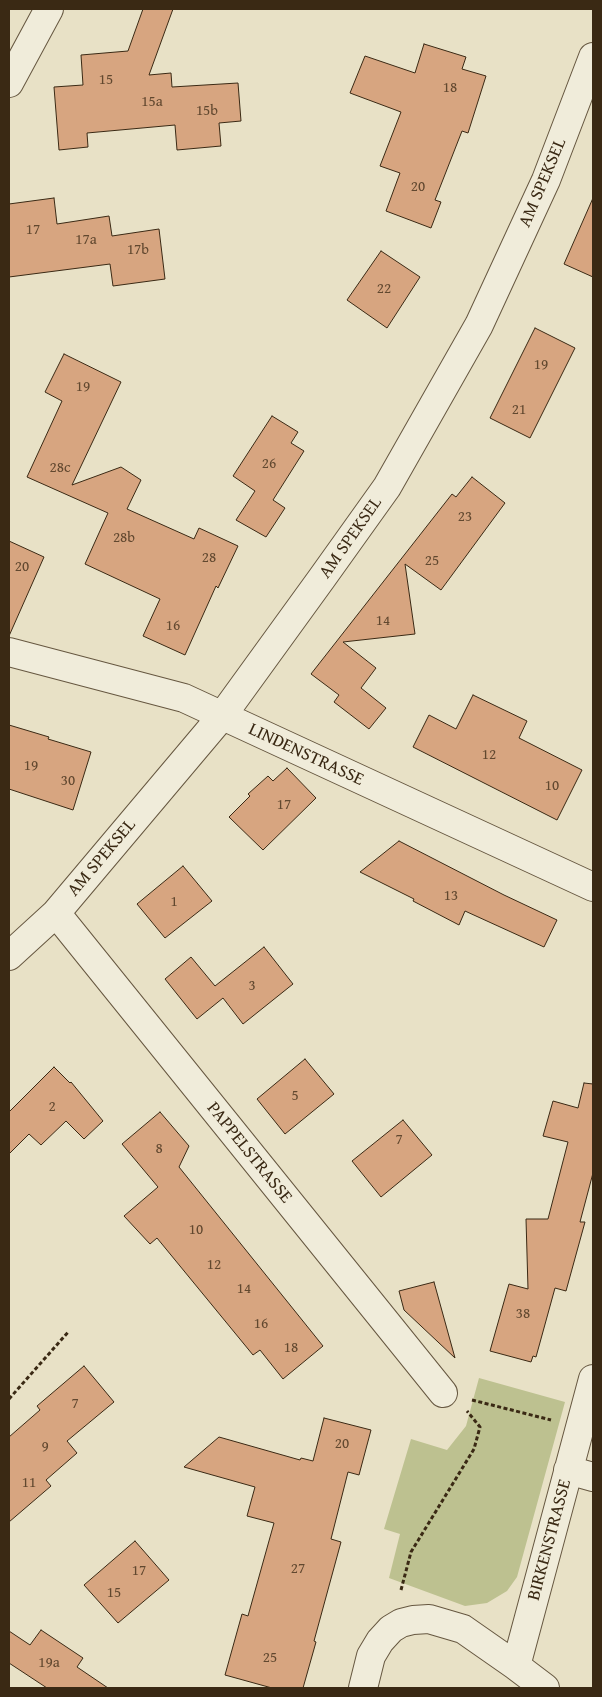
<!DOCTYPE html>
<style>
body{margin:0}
#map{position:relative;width:602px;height:1697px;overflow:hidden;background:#e8e1c6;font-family:"Gentium Book Plus",serif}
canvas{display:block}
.frame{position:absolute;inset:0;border:10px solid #3a2914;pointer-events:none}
</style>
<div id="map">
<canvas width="602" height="1697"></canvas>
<div class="frame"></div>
</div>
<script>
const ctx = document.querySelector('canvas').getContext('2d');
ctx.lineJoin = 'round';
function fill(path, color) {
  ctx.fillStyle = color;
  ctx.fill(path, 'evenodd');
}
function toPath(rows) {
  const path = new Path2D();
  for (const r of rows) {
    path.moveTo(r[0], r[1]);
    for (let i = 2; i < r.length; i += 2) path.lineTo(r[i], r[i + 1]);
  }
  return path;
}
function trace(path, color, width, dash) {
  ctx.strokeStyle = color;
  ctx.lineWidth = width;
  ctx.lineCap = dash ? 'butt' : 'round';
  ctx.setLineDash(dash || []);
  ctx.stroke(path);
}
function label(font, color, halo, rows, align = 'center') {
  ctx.font = font + ' "Gentium Book Plus",serif';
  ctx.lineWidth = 5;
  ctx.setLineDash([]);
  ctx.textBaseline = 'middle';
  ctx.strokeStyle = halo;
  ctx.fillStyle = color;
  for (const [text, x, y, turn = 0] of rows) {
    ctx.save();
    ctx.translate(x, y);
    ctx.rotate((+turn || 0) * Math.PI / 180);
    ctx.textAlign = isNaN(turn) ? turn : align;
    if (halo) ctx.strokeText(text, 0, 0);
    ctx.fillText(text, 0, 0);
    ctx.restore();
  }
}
const green = toPath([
 [479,1378,565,1402,517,1577,507,1591,487,1603,465,1606,389,1578,400,1534,384,1529,411,1439,447,1450,466,1426]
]);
const building = toPath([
 [143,9,173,9,149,75,171,73,172,87,238,83,241,121,219,123,221,146,177,150,175,125,87,133,88,147,59,150,54,87,83,85,81,55,128,51,143,9],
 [424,44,466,57,462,69,486,76,468,133,462,131,435,200,441,202,431,228,386,211,400,173,380,166,401,112,350,93,365,56,415,73,424,44],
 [54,198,57,224,109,216,112,236,159,229,165,279,113,286,110,264,9,277,9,204,54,198],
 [593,198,593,277,564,264,593,198],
 [381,251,420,277,387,328,347,300,381,251],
 [535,328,575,348,530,438,490,418,535,328],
 [64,354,121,382,72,485,121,467,141,480,127,509,194,539,199,528,238,546,218,588,216,586,185,655,143,636,160,599,85,564,108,513,27,477,62,401,45,392,64,354],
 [272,416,298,432,291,443,304,451,273,500,285,508,266,537,236,520,255,491,233,476,272,416],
 [472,477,505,503,441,590,405,564,415,634,343,642,376,668,361,688,386,708,369,729,334,702,339,695,311,674,452,494,456,497,472,477],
 [9,541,44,557,9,636,9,541],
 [473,695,527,721,519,738,582,770,557,820,413,747,429,715,456,729,473,695],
 [9,725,49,737,48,739,91,752,73,810,9,789,9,725],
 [287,768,316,798,263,850,229,817,250,796,248,794,268,776,273,781,287,768],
 [399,841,504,895,557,920,544,947,465,911,459,925,413,901,414,899,360,872,399,841],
 [183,866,212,901,165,938,137,904,183,866],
 [264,947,293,984,243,1024,223,998,197,1019,165,979,191,957,215,986,264,947],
 [305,1059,334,1094,285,1134,257,1099,305,1059],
 [54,1067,70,1083,71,1082,103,1121,84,1139,66,1121,41,1145,29,1134,9,1154,9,1112,54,1067],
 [584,1083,593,1084,593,1173,580,1222,585,1222,566,1291,555,1288,536,1357,533,1356,531,1362,490,1351,509,1284,528,1289,526,1219,548,1219,568,1142,543,1136,553,1101,578,1108,584,1083],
 [160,1112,189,1146,179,1167,323,1346,283,1379,260,1350,253,1355,157,1238,150,1244,124,1216,158,1187,122,1144,160,1112],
 [403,1120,432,1155,381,1197,352,1161,403,1120],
 [434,1282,455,1358,404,1310,399,1291,434,1282],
 [84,1366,114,1402,67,1441,77,1453,46,1480,51,1486,9,1522,9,1437,40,1410,37,1406,84,1366],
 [324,1418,371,1430,359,1475,348,1472,331,1539,341,1542,314,1641,316,1642,303,1688,272,1688,225,1675,242,1614,248,1616,274,1523,247,1516,255,1487,184,1467,219,1437,300,1460,301,1458,313,1461,324,1418],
 [135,1541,169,1580,118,1623,84,1585,135,1541],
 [41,1630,83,1658,77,1667,108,1688,47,1688,9,1663,9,1631,30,1645,41,1630]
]);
const path = toPath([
 [9,1399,69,1331],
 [472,1400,551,1420],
 [401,1590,411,1552,474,1449,480,1427,467,1411]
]);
const minor = toPath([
 [9,83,49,9],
 [9,652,184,698,593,887],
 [56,913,443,1393],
 [9,956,56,913,222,716,322,578,387,487,479,325,546,180,593,57],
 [568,1470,593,1477],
 [363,1688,371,1656,380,1641,391,1629,401,1623,413,1620,429,1619,463,1629,516,1666],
 [545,1688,516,1666,593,1379]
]);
const numberNames = [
 ["15",106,80],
 ["18",450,88],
 ["15a",152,102],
 ["15b",207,111],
 ["20",418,187],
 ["17",33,230],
 ["17a",86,240],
 ["17b",138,250],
 ["22",384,289],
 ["19",541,365],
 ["19",83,387],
 ["21",519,410],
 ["26",269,464],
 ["28c",60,468],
 ["23",465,517],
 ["28b",124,538],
 ["28",209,558],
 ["25",432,561],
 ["20",22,567],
 ["14",383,621],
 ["16",173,626],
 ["12",489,755],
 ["19",31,766],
 ["30",68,781],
 ["10",552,786],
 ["17",284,805],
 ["13",451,896],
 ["1",174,902],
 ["3",252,986],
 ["5",295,1096],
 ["2",52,1107],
 ["7",399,1140],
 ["8",159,1149],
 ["10",196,1230],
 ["12",214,1265],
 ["14",244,1289],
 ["38",523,1314],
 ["16",261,1324],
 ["18",291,1348],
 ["7",75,1404],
 ["20",342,1444],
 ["9",45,1447],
 ["11",29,1483],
 ["27",298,1569],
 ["17",139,1571],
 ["15",114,1593],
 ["25",270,1658],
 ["19a",49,1663]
];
const streetNames = [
 ["AM SPEKSEL",543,183,-67],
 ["AM SPEKSEL",351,538,-55],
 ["LINDENSTRASSE",306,755,25],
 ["AM SPEKSEL",102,858,-50],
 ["PAPPELSTRASSE",249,1153,51],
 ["BIRKENSTRASSE",550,1540,-75]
];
fill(green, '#bdc190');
fill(building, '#d7a580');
trace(building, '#3a2914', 1);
trace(minor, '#665740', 30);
trace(path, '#3a2914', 3, [4, 2.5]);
trace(minor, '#f0ecda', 28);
label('15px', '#61482f', null, numberNames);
label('18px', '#3a2914', '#f0ecda', streetNames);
</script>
